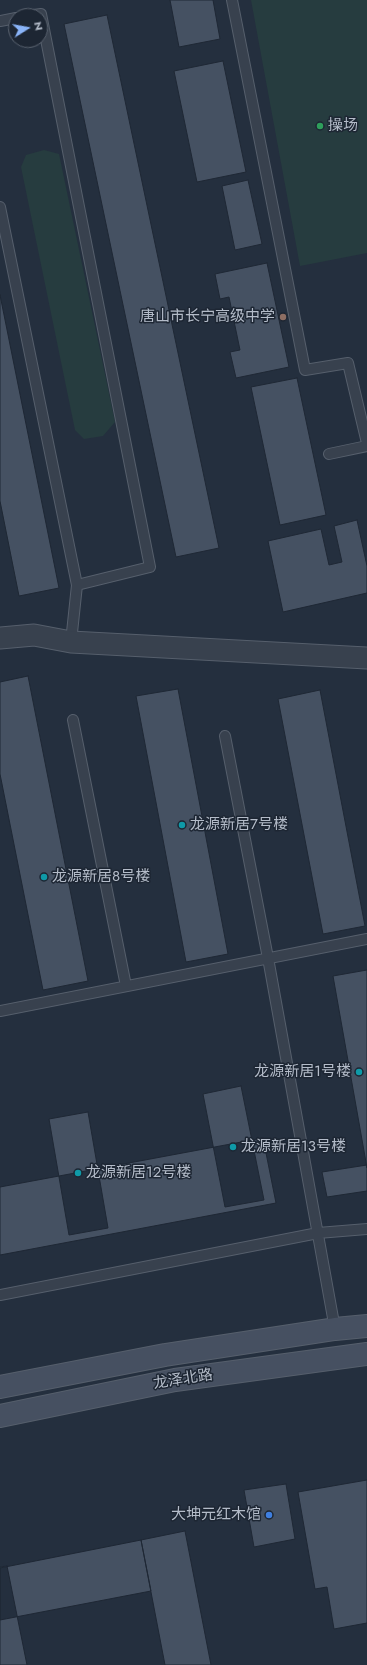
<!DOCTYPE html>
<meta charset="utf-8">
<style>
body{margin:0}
#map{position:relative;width:367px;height:1665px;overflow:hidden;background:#242f3e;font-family:Jost,sans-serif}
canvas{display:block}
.north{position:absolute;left:8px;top:8px;width:40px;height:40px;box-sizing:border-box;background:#1d2633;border:1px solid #59626f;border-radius:50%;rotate:79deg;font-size:11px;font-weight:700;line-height:16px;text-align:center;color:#b4bcc9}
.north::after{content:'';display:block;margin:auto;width:14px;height:18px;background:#8ab4f8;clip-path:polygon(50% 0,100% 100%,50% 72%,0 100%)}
</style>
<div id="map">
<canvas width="367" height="1665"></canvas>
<div class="north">N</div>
</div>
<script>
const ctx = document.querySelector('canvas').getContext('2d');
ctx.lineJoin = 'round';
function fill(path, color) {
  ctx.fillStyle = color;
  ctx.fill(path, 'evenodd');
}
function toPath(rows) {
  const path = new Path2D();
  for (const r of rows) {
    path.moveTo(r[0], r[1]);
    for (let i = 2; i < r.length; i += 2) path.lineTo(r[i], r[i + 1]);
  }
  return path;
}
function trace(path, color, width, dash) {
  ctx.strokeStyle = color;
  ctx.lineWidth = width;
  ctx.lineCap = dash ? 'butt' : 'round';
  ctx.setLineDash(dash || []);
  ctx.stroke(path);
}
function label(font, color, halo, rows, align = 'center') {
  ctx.font = font + ' Jost,"Noto Sans SC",sans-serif';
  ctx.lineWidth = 3;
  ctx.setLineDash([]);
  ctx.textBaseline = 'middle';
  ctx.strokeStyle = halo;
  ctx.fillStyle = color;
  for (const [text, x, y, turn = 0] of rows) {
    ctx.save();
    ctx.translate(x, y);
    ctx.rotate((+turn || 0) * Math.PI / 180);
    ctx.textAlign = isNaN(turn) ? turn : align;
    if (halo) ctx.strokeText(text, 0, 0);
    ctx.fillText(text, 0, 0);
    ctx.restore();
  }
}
const green = toPath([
 [251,0,367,0,367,253,300,266],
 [44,150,59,154,115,422,103,436,84,439,75,430,21,167,26,155]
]);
const building = toPath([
 [170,0,213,0,220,39,179,47,170,0],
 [107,15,219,548,176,557,64,24,107,15],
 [223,61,246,172,197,182,174,71,223,61],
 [248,180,262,244,235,250,222,186,248,180],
 [267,263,289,367,236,378,230,352,240,350,229,297,220,299,215,274,267,263],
 [0,295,59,588,19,596,0,501,0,295],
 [297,378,326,515,280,525,251,387,297,378],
 [357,520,367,566,367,593,283,612,268,541,321,529,329,565,342,562,334,526,357,520],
 [28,676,88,981,43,990,0,774,0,682,28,676],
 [178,689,228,954,186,962,136,696,178,689],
 [320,690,365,926,323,934,278,699,320,690],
 [367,970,367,1168,333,976,367,970],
 [241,1086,264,1200,225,1207,203,1094,241,1086],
 [88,1112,108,1228,69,1235,49,1119,88,1112],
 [263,1138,276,1203,0,1255,0,1187,263,1138],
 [367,1165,367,1191,327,1197,322,1172,367,1165],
 [367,1480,367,1623,334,1629,327,1587,315,1589,298,1492,367,1480],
 [286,1484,295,1539,254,1547,244,1490,286,1484],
 [185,1531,211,1665,165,1665,141,1540,185,1531],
 [141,1540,151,1591,0,1620,0,1568,141,1540],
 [7,1566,27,1665,0,1665,0,1567,7,1566]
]);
const service = toPath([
 [232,0,305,370,348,363,367,443],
 [27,16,41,14,150,567,77,585],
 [0,21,16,18],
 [0,207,77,585,71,642],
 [329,454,367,446],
 [73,720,126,986],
 [225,736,268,958,335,1329],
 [0,1011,367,939],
 [0,1295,318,1233,367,1229]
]);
const minor = toPath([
 [0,638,34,635,71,642,367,658]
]);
const secondary = toPath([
 [0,1387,165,1355,335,1329,367,1326],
 [0,1416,175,1380,367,1354]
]);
const markers = [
 [320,126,4,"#2e9e5b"],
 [283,317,4,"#8d6e63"],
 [182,825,4,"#0f9aa8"],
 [44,877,4,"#0f9aa8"],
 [359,1072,4,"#0f9aa8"],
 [233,1147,4,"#0f9aa8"],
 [78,1173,4,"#0f9aa8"],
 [269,1515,4,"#3f7fe0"]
];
const poiNames = [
 ["操场",328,126],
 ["唐山市长宁高级中学",275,317,"right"],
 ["龙源新居7号楼",190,825],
 ["龙源新居8号楼",52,877],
 ["龙源新居1号楼",351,1072,"right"],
 ["龙源新居13号楼",241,1147],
 ["龙源新居12号楼",86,1173],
 ["大坤元红木馆",261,1515,"right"]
];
const streetNames = [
 ["龙泽北路",183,1380,-9]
];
fill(green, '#263c3f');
fill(building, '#455162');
trace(building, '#1f2835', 1);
trace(service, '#565f6c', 12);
trace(minor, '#565f6c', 23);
trace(secondary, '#565f6c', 24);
trace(service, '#38414e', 10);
trace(minor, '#38414e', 21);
trace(secondary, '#465061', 22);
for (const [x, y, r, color] of markers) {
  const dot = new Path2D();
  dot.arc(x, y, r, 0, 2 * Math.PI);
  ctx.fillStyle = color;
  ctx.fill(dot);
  trace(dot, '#1d2633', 1.5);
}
label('15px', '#b4bcc9', '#1d2633', poiNames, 'left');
label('15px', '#b4bcc9', '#1d2633', streetNames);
</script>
